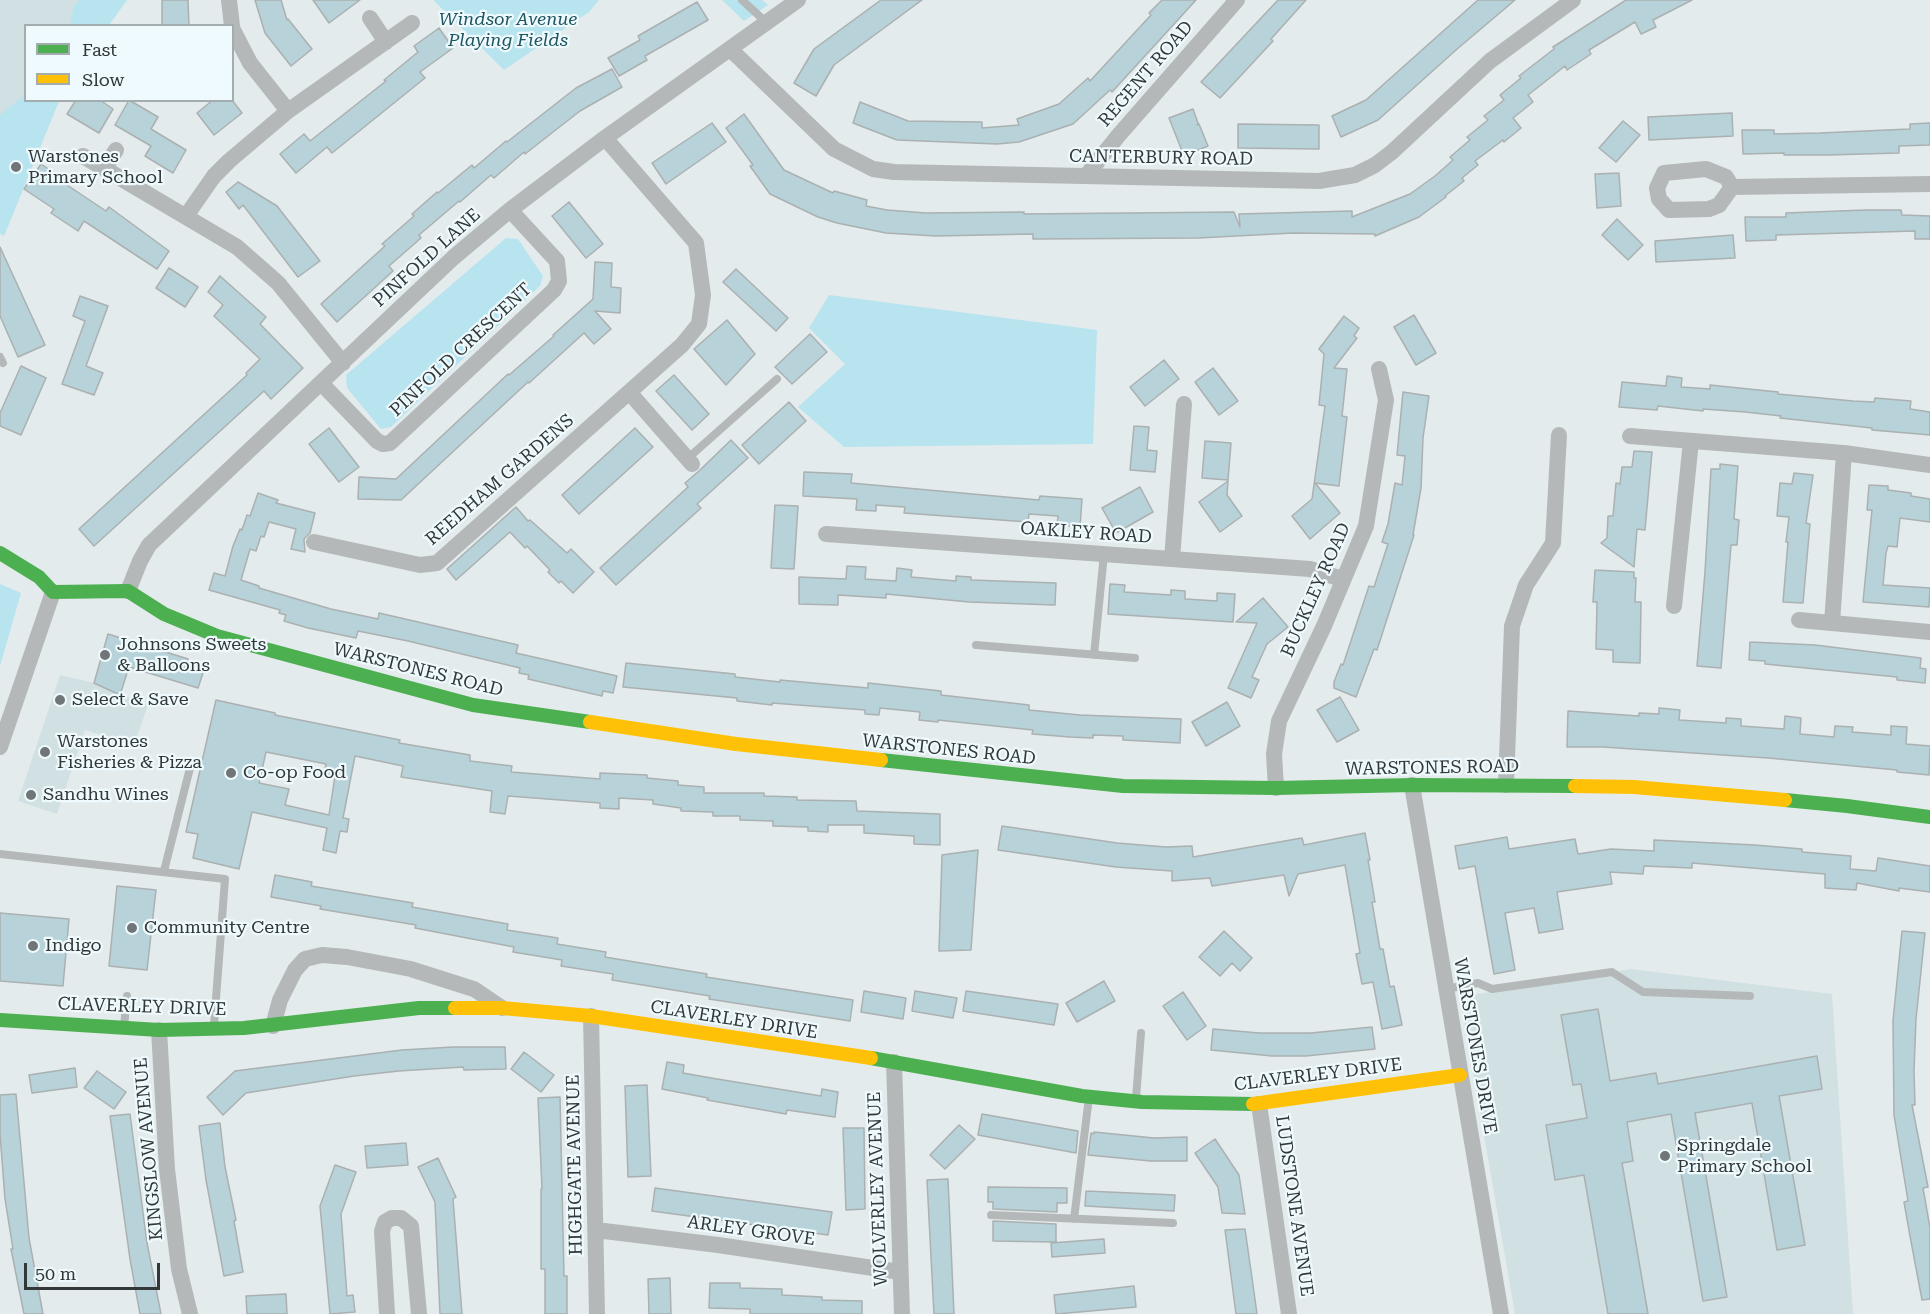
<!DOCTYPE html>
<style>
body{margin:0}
#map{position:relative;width:1930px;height:1314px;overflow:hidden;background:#e4ebec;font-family:"Roboto Serif",serif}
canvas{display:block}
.legend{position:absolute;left:24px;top:24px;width:210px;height:78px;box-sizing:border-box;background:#eefafd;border:2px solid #a3acae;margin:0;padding:8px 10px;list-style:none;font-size:18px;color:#323738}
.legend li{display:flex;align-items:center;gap:12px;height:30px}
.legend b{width:30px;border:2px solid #a3acae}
.scale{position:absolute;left:24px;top:1263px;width:136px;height:27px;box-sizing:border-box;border:3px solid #323738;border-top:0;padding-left:8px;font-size:18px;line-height:21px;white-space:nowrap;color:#323738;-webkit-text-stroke:4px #eefafd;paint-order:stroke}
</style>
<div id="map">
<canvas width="1930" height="1314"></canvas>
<ul class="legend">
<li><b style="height:8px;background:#4caf50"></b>Fast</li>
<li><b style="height:8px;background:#ffc107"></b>Slow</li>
</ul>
<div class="scale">50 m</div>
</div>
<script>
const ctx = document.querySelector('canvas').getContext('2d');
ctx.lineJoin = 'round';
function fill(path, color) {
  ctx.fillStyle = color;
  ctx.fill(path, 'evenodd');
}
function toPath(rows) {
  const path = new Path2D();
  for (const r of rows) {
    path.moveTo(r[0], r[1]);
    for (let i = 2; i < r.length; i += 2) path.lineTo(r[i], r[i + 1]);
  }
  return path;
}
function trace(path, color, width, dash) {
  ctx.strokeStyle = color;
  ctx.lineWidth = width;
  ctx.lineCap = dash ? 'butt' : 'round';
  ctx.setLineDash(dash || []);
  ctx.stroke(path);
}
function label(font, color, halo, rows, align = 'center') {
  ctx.font = font + ' "Roboto Serif",serif';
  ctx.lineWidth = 4.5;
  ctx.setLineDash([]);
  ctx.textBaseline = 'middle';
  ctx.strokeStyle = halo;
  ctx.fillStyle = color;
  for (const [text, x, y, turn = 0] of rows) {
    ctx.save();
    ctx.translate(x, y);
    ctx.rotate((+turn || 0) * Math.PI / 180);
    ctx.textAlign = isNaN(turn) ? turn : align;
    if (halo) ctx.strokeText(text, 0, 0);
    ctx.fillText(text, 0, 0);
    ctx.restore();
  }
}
const built = toPath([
 [0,0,127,0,109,25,26,26,26,100,59,101,4,236,0,234],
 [60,675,94,683,148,705,134,745,85,730,57,814,18,801],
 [1631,969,1832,994,1853,1314,1515,1314,1460,997]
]);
const green = toPath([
 [80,0,127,0,109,25,70,25,74,5],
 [433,0,599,0,589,12,504,70],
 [722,0,762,0,768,5,744,21],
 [25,95,26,100,59,101,4,236,0,234,0,115],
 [506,238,518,239,543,276,540,286,391,427,381,429,347,388,346,375],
 [829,295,1097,330,1093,444,844,447,798,407,845,364,809,328],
 [0,584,21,593,0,666]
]);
const building = toPath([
 [162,0,188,0,189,26,162,26,162,0],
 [255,0,281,0,287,20,288,19,312,49,291,66,265,33,255,0],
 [313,0,360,0,329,23,313,0],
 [881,0,922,0,834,65,816,96,794,83,814,49,881,0],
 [1162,0,1196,0,1112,92,1110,90,1073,124,1019,142,997,144,897,140,853,123,860,102,908,121,982,122,982,128,1019,125,1017,119,1059,104,1088,78,1090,81,1151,15,1149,13,1162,0],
 [1278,0,1306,0,1271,39,1273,41,1220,98,1201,82,1278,0],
 [1478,0,1515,0,1456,50,1378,120,1341,137,1332,116,1366,100,1478,0],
 [1626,0,1692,0,1653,20,1656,27,1641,34,1635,22,1589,50,1591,54,1567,70,1565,66,1528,95,1533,102,1513,118,1521,128,1504,142,1503,140,1475,161,1478,165,1462,178,1464,181,1445,196,1446,197,1419,217,1375,236,1375,234,1293,233,1198,238,1033,239,1033,234,936,236,886,233,837,223,818,217,770,194,750,166,753,165,726,128,744,114,784,170,833,193,834,191,867,200,866,206,887,210,926,213,1024,212,1024,214,1234,212,1240,227,1239,214,1352,211,1352,217,1410,194,1435,176,1453,160,1450,157,1470,140,1467,137,1488,120,1484,116,1504,100,1500,95,1521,78,1519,76,1554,49,1553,47,1626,0],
 [697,2,708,20,645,56,647,60,619,76,608,58,640,40,638,36,697,2],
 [439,28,453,48,420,72,425,78,332,153,327,147,296,173,280,154,304,134,310,141,386,81,384,80,418,52,414,46,439,28],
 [612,69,622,87,580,111,525,154,524,152,494,178,491,175,460,202,459,201,419,235,421,238,389,266,393,271,337,322,321,304,385,246,382,244,414,216,412,214,437,192,438,193,472,165,474,168,506,141,507,142,576,88,612,69],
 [76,100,100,100,113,109,99,133,67,114,76,100],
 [129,100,158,117,151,129,186,150,173,173,145,156,151,146,115,125,129,100],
 [213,100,232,100,242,113,214,135,197,113,213,100],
 [1193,109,1198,123,1197,125,1199,124,1208,146,1184,156,1169,118,1193,109],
 [1732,113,1733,136,1649,140,1648,117,1732,113],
 [1623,121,1640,135,1616,162,1599,148,1623,121],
 [712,123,726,142,666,184,652,163,712,123],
 [1930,123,1930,145,1899,146,1899,153,1827,155,1784,155,1784,153,1743,154,1742,130,1774,130,1774,134,1820,133,1910,129,1910,124,1930,123],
 [1238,124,1319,125,1319,149,1238,148,1238,124],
 [41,164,65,180,64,183,106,211,109,207,169,251,157,269,84,221,78,231,51,213,54,209,24,189,41,164],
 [1619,173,1621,206,1597,208,1595,174,1619,173],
 [238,182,277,206,320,261,298,277,243,205,239,209,226,192,238,182],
 [569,202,603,244,586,258,552,216,569,202],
 [1866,210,1901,210,1902,215,1930,216,1930,239,1915,239,1915,231,1776,235,1776,240,1746,241,1745,217,1786,217,1786,213,1866,210],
 [1617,219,1643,245,1628,260,1602,235,1617,219],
 [1733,235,1735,258,1656,262,1655,241,1733,235],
 [0,247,45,345,18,357,0,316,0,247],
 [595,262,612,263,611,287,621,288,620,313,595,311,611,329,594,344,584,333,529,383,528,382,401,500,358,499,359,477,396,479,508,374,509,375,554,336,553,335,593,299,595,262],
 [169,268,198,287,185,307,156,288,169,268],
 [736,269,788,318,776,331,723,282,736,269],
 [220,276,266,317,260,324,303,368,271,399,264,391,94,546,79,529,247,375,246,373,260,359,214,316,223,305,208,292,220,276],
 [80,296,108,306,86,366,103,373,94,395,62,384,85,321,73,316,80,296],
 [1414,315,1436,353,1416,365,1394,327,1414,315],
 [1344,316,1359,328,1354,336,1357,338,1334,368,1347,369,1342,416,1347,417,1339,486,1315,483,1340,513,1310,539,1292,516,1312,499,1325,406,1319,405,1324,354,1319,349,1344,316],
 [727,320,755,354,726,385,694,349,727,320],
 [810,334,827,352,792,384,775,367,810,334],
 [1164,360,1179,379,1145,406,1130,387,1164,360],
 [21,366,46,378,21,435,0,426,0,413,21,366],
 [1213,368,1238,401,1219,415,1195,382,1213,368],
 [674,375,709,414,692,430,656,391,674,375],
 [1667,376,1682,378,1681,387,1710,389,1710,385,1778,392,1778,394,1853,401,1874,402,1875,398,1911,401,1910,409,1930,412,1930,435,1872,430,1872,428,1780,418,1781,416,1745,412,1703,409,1703,411,1658,406,1657,410,1619,407,1622,382,1666,386,1667,376],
 [1403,392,1429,396,1423,438,1421,488,1413,535,1414,535,1377,650,1374,649,1356,697,1334,688,1334,682,1341,664,1343,665,1369,586,1374,587,1388,544,1382,542,1388,524,1395,483,1402,485,1405,456,1397,455,1403,392],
 [789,402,806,421,759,464,742,445,789,402],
 [1134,426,1149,427,1147,450,1157,451,1155,472,1130,470,1134,426],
 [329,428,359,467,339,482,309,444,329,428],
 [635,428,653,447,579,514,562,495,635,428],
 [731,440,748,458,697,504,701,508,616,585,600,568,688,487,685,483,699,471,731,440],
 [1205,441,1231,443,1228,480,1202,478,1205,441],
 [1634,451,1652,452,1645,530,1637,529,1634,567,1601,543,1607,538,1608,516,1613,516,1616,483,1620,484,1622,467,1632,467,1634,451],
 [1720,464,1738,466,1734,519,1739,520,1737,545,1731,545,1721,668,1697,666,1705,572,1711,469,1720,469,1720,464],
 [804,472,852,474,851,483,1039,500,1040,496,1082,499,1080,527,1057,525,1058,516,1029,514,1028,522,904,513,905,507,876,505,876,511,856,510,857,499,803,496,804,472],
 [1794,473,1813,475,1806,523,1810,524,1803,603,1783,602,1788,542,1786,542,1789,517,1777,516,1780,483,1792,484,1794,473],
 [1228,481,1227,495,1242,516,1220,532,1199,502,1228,481],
 [1869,485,1888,486,1888,490,1911,493,1911,496,1930,499,1930,522,1900,518,1897,547,1888,546,1886,553,1883,585,1930,588,1929,607,1863,602,1872,510,1867,510,1869,485],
 [1140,487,1153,512,1116,533,1102,508,1140,487],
 [258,493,278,500,276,503,315,513,310,533,304,539,305,552,291,549,296,529,269,522,264,537,261,536,256,551,250,549,241,580,259,586,259,588,331,609,378,619,379,613,518,645,516,653,617,676,613,693,603,691,602,696,528,679,529,675,519,673,520,668,408,641,358,631,356,638,308,628,284,621,286,615,279,613,280,610,209,590,214,573,225,576,233,546,240,529,242,530,247,515,250,516,258,493],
 [775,505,798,506,794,569,771,568,775,505],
 [516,507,528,521,530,520,567,553,571,549,594,572,573,593,561,581,559,583,548,572,550,570,527,546,525,548,510,532,456,580,447,569,516,507],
 [847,566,866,567,865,579,896,581,897,568,912,570,911,577,956,581,956,576,971,577,971,580,1056,583,1055,605,969,602,886,594,886,598,838,595,838,605,799,604,799,577,846,579,847,566],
 [1595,570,1634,572,1634,578,1636,578,1635,602,1641,602,1640,663,1613,662,1613,650,1596,649,1597,602,1593,602,1595,570],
 [1110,584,1125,585,1124,592,1171,595,1171,590,1185,591,1185,599,1217,601,1217,593,1235,594,1233,622,1108,614,1110,584],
 [1263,598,1288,627,1267,644,1252,677,1259,680,1251,698,1228,688,1257,623,1236,622,1263,598],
 [108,634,188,659,185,668,203,673,198,688,129,667,120,695,94,683,108,634],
 [1750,642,1815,645,1921,658,1920,668,1926,669,1925,683,1897,680,1897,677,1765,664,1765,661,1749,660,1750,642],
 [626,663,735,674,735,677,780,682,780,680,868,688,868,683,941,691,941,695,1029,705,1029,710,1080,715,1181,719,1180,743,1123,740,1123,736,1093,735,1093,738,1070,737,1032,734,1033,730,938,720,938,722,919,720,920,712,880,708,879,715,865,714,865,710,772,703,772,705,737,701,737,698,623,687,626,663],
 [1340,697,1359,730,1337,742,1317,710,1340,697],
 [216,700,275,713,275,715,400,740,399,743,470,755,470,761,512,766,511,772,600,779,600,773,647,775,647,778,678,781,678,785,704,787,704,793,764,793,764,796,797,797,797,800,856,801,857,811,940,814,940,845,914,844,914,836,864,833,864,825,828,825,828,832,808,831,808,827,773,826,773,821,740,820,740,816,713,816,713,812,681,811,681,808,653,804,653,800,619,798,619,809,600,808,600,803,508,796,505,814,490,812,492,791,401,777,403,766,355,756,343,818,349,819,347,832,340,831,336,853,323,850,327,828,252,812,239,869,193,858,198,834,186,832,216,700],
 [266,752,326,764,324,774,335,776,329,815,285,805,289,789,259,783,266,752],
 [1227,702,1240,726,1206,746,1192,722,1227,702],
 [1659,708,1680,710,1679,720,1726,723,1726,718,1741,719,1741,726,1784,729,1785,716,1801,718,1800,734,1834,737,1835,726,1853,727,1852,732,1891,735,1891,726,1907,727,1906,744,1930,746,1929,775,1897,772,1897,770,1768,758,1603,747,1567,747,1568,711,1639,716,1639,713,1659,714,1659,708],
 [1002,826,1117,843,1166,847,1192,846,1193,857,1302,838,1304,845,1365,833,1370,860,1368,860,1375,902,1372,902,1380,949,1383,949,1390,987,1394,986,1402,1025,1382,1029,1373,982,1362,984,1356,954,1360,953,1345,865,1298,874,1289,896,1284,875,1212,886,1210,878,1172,881,1172,871,1116,867,998,850,1002,826],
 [1507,837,1509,849,1575,839,1578,854,1611,849,1654,851,1654,840,1755,845,1802,849,1802,852,1851,856,1850,869,1876,871,1878,858,1930,866,1930,892,1899,888,1899,891,1857,883,1856,890,1825,888,1825,874,1692,863,1692,868,1644,866,1643,874,1610,872,1612,884,1557,892,1563,929,1539,933,1534,908,1505,913,1515,970,1494,974,1475,866,1459,869,1455,846,1507,837],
 [978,850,971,950,939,951,942,855,978,850],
 [275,875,312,882,311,886,413,903,412,907,508,924,507,930,558,938,557,944,606,952,605,957,707,974,706,977,853,1000,850,1021,709,999,710,996,612,980,613,974,561,966,562,960,513,952,514,947,415,928,416,925,320,909,321,906,271,897,275,875],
 [117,886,156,890,147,970,109,966,117,886],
 [0,913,69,919,63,986,0,981,0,913],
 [1224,931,1252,958,1240,971,1232,963,1220,976,1199,957,1224,931],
 [1902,931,1925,933,1916,1019,1914,1071,1915,1105,1912,1105,1928,1187,1923,1188,1930,1228,1930,1299,1922,1300,1910,1236,1904,1202,1908,1201,1894,1115,1893,1021,1902,931],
 [1104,981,1115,1001,1077,1022,1066,1003,1104,981],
 [864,991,906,998,903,1019,861,1012,864,991],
 [915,991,957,998,953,1018,912,1011,915,991],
 [966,991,1058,1004,1054,1025,963,1011,966,991],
 [1183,992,1206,1026,1187,1040,1163,1006,1183,992],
 [1598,1009,1610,1081,1656,1073,1658,1084,1817,1056,1822,1089,1779,1096,1805,1245,1777,1250,1752,1103,1695,1113,1727,1297,1703,1301,1671,1114,1627,1122,1633,1161,1622,1163,1648,1314,1608,1314,1584,1175,1555,1180,1546,1125,1587,1118,1581,1084,1573,1085,1561,1015,1598,1009],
 [1372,1027,1375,1049,1306,1056,1272,1056,1211,1050,1213,1029,1259,1033,1311,1033,1372,1027],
 [453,1047,505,1047,506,1069,464,1070,463,1067,399,1071,354,1076,246,1093,223,1115,207,1097,235,1071,402,1050,453,1047],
 [524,1052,554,1075,541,1092,511,1069,524,1052],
 [667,1062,684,1065,683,1073,711,1078,821,1096,822,1089,838,1092,835,1117,787,1110,786,1114,707,1100,708,1098,662,1089,667,1062],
 [75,1068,77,1087,32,1093,29,1075,75,1068],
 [97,1071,126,1092,114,1109,84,1088,97,1071],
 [647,1085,651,1176,628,1177,625,1086,647,1085],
 [16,1094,29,1238,43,1314,24,1314,11,1249,13,1249,5,1199,0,1134,0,1095,16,1094],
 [560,1097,564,1276,567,1276,567,1314,545,1314,545,1269,541,1269,541,1189,542,1189,538,1098,560,1097],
 [130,1114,147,1243,161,1314,140,1314,130,1259,110,1116,130,1114],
 [982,1114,1078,1131,1076,1153,978,1135,982,1114],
 [220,1123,225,1167,236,1220,234,1221,243,1272,224,1276,206,1180,199,1126,220,1123],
 [959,1125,975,1139,945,1169,930,1155,959,1125],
 [843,1128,864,1128,865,1209,846,1210,843,1128],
 [1094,1132,1154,1138,1187,1137,1187,1161,1151,1161,1088,1155,1091,1133,1094,1134,1094,1132],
 [1215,1139,1239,1175,1245,1214,1222,1213,1218,1187,1195,1153,1215,1139],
 [406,1143,408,1165,367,1168,365,1146,406,1143],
 [438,1158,456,1197,453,1199,462,1314,440,1314,435,1202,418,1167,438,1158],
 [335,1165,356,1172,341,1214,347,1296,353,1295,355,1312,330,1314,320,1206,335,1165],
 [948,1179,954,1314,934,1314,927,1180,948,1179],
 [988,1187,1067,1188,1067,1203,1057,1203,1057,1212,993,1209,993,1202,988,1202,988,1187],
 [655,1188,832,1212,828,1235,652,1211,655,1188],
 [1086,1191,1175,1195,1174,1211,1085,1206,1086,1191],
 [993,1221,1056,1224,1056,1242,993,1241,993,1221],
 [1245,1229,1253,1285,1257,1314,1236,1314,1225,1230,1245,1229],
 [1104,1239,1105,1253,1052,1257,1051,1243,1104,1239],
 [670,1278,671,1314,649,1314,648,1279,670,1278],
 [710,1283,740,1283,740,1288,782,1289,782,1295,822,1297,822,1300,862,1301,862,1314,750,1314,750,1309,709,1308,710,1283],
 [1134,1286,1136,1307,1056,1314,1054,1295,1134,1286],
 [286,1294,287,1314,247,1314,246,1296,286,1294]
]);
const lane = toPath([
 [742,0,767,23],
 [0,357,3,363],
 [687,459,777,379],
 [976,645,1135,658],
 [1094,655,1104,554],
 [0,854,225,879,214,1025],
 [164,871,191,764],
 [1446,989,1478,983,1492,989,1612,972,1643,992,1750,996],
 [124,1027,127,996],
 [1136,1098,1141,1033],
 [991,1215,1173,1223],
 [1074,1219,1089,1097]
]);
const street = toPath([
 [229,0,232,26],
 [370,18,386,42],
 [232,28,250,63,288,111],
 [730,49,834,149,873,169,894,172,1319,181,1355,175,1375,165,1392,152,1490,61,1573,0],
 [83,156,237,247,278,283,343,363],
 [105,168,116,150],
 [1706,169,1726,177,1732,187,1719,205,1709,209,1669,210,1659,199,1657,188,1664,173,1706,169],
 [1086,176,1118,136,1237,0],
 [1732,187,1930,184],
 [186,216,214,176,229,161,288,111,412,23],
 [321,383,377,441,383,444,390,443,554,290,559,281,557,261,510,210],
 [629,392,692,464],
 [1630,436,1844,453,1930,465],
 [1844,453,1832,623,1930,632],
 [826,534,1310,569,1342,579],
 [314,542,420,565,437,563,682,345,699,324,703,295,696,243,605,138],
 [1172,559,1184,404],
 [128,591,140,561,149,545,454,257,510,210,605,138,798,0],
 [1674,606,1691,441],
 [1799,620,1832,623],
 [0,747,53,592],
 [1412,785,1501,1314],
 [1506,785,1512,626,1526,585,1553,543,1559,435],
 [1276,788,1274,754,1279,721,1324,626,1366,526,1386,400,1379,369],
 [591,1016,597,1314],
 [273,1026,280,1000,295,970,305,959,322,955,347,957,411,969,474,989,502,1008],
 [159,1030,167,1169,179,1269,190,1314],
 [894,1062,902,1314],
 [1259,1104,1289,1314],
 [596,1230,718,1245,900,1272],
 [387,1314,382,1231,385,1222,392,1218,401,1218,411,1226,419,1314]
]);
const fast = toPath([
 [0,553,39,577,53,592,128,591,164,614,217,636,473,705,590,722],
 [881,760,1123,786,1276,788,1412,785,1575,786],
 [1785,800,1847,806,1930,817],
 [0,1020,159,1030,244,1028,419,1008,455,1008],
 [871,1058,1082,1096,1142,1102,1253,1104]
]);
const slow = toPath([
 [590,722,736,744,881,760],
 [1575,786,1634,787,1785,800],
 [455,1008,502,1008,591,1016,871,1058],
 [1253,1104,1460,1075]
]);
const markers = [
 [16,167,6,"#707677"],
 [105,655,6,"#707677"],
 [60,700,6,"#707677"],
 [45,752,6,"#707677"],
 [231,773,6,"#707677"],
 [31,795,6,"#707677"],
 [132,928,6,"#707677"],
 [33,946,6,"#707677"],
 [1665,1156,6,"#707677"]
];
const parkNames = [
 ["Windsor Avenue",508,20],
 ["Playing Fields",508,41]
];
const streetNames = [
 ["REGENT ROAD",1146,74,-49],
 ["CANTERBURY ROAD",1161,158,1],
 ["PINFOLD LANE",427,258,-42],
 ["PINFOLD CRESCENT",461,350,-43],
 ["REEDHAM GARDENS",500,480,-41],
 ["OAKLEY ROAD",1086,533,4],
 ["BUCKLEY ROAD",1316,590,-66],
 ["WARSTONES ROAD",418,670,14],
 ["WARSTONES ROAD",949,750,6],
 ["WARSTONES ROAD",1432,768,-1],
 ["CLAVERLEY DRIVE",142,1007,2],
 ["CLAVERLEY DRIVE",734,1020,9],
 ["WARSTONES DRIVE",1475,1046,80],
 ["CLAVERLEY DRIVE",1318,1075,-7],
 ["KINGSLOW AVENUE",149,1149,-95],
 ["HIGHGATE AVENUE",575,1165,-91],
 ["WOLVERLEY AVENUE",878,1189,-92],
 ["LUDSTONE AVENUE",1294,1206,82],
 ["ARLEY GROVE",751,1231,8]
];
const poiNames = [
 ["Warstones",28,157],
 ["Primary School",28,178],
 ["Johnsons Sweets",117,645],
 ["& Balloons",117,666],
 ["Select & Save",72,700],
 ["Warstones",57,742],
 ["Fisheries & Pizza",57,763],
 ["Co-op Food",243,773],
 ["Sandhu Wines",43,795],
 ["Community Centre",144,928],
 ["Indigo",45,946],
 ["Springdale",1677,1146],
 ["Primary School",1677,1167]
];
fill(built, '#d1e0e3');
fill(green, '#b7e4ee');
fill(building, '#b7d3d9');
trace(building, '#abb0b1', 1.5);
trace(lane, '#b5b8b8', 8);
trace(street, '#b5b8b8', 16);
trace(fast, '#4caf50', 14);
trace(slow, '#ffc107', 14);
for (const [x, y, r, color] of markers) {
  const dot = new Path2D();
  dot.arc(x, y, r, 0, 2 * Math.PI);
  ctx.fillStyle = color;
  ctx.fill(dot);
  trace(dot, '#eefafd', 2);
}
label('italic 18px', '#1e545f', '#eefafd', parkNames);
label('18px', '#323738', '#eefafd', streetNames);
label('18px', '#323738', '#eefafd', poiNames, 'left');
</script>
